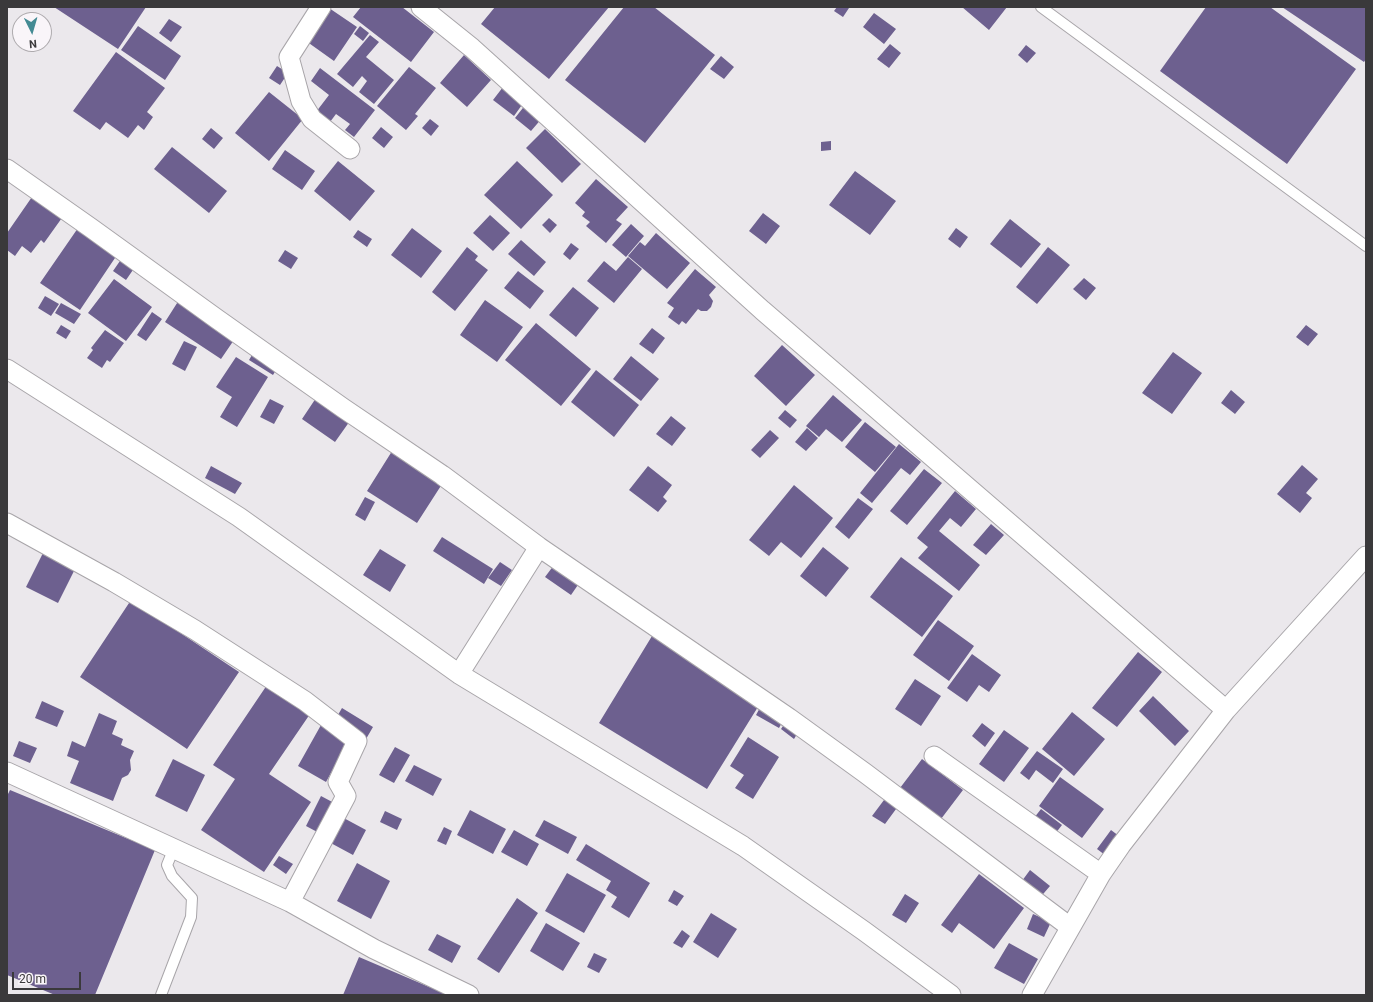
<!DOCTYPE html>
<style>
body{margin:0}
#map{position:relative;width:1373px;height:1002px;overflow:hidden;background:#ebe8ec;font-family:Roboto,sans-serif}
canvas{display:block}
.frame{position:absolute;inset:0;border:8px solid #3a393b;pointer-events:none}
.north{position:absolute;left:12px;top:12px;width:40px;height:40px;box-sizing:border-box;background:#f9f5f9;border:1px solid #adaaad;border-radius:50%;rotate:175deg;font-size:11px;font-weight:700;line-height:16px;text-align:center;color:#3a393b}
.north::after{content:'';display:block;margin:auto;width:14px;height:18px;background:#438a93;clip-path:polygon(50% 0,100% 100%,50% 72%,0 100%)}
.scale{position:absolute;left:12px;top:972px;width:69px;height:18px;box-sizing:border-box;border:2px solid #3a393b;border-top:0;padding-left:5px;font-size:12px;line-height:14px;white-space:nowrap;color:#3a393b;-webkit-text-stroke:3px #f9f5f9;paint-order:stroke}
</style>
<div id="map">
<canvas width="1373" height="1002"></canvas>
<div class="frame"></div>
<div class="north">N</div>
<div class="scale">20 m</div>
</div>
<script>
const ctx = document.querySelector('canvas').getContext('2d');
ctx.lineJoin = 'round';
function fill(path, color) {
  ctx.fillStyle = color;
  ctx.fill(path, 'evenodd');
}
function toPath(rows) {
  const path = new Path2D();
  for (const r of rows) {
    path.moveTo(r[0], r[1]);
    for (let i = 2; i < r.length; i += 2) path.lineTo(r[i], r[i + 1]);
  }
  return path;
}
function trace(path, color, width, dash) {
  ctx.strokeStyle = color;
  ctx.lineWidth = width;
  ctx.lineCap = dash ? 'butt' : 'round';
  ctx.setLineDash(dash || []);
  ctx.stroke(path);
}
const building = toPath([
 [54,7,146,7,118,49],
 [361,7,402,7,434,32,411,62,353,17],
 [495,7,609,7,549,79,481,24],
 [624,7,654,7,715,55,645,143,565,80],
 [837,7,848,7,849,8,843,17,834,11],
 [962,7,1007,7,989,30],
 [1206,7,1270,7,1356,69,1287,164,1160,71],
 [1282,7,1366,7,1366,59,1364,62],
 [329,8,357,27,334,61,306,41],
 [874,13,896,29,884,44,863,27],
 [169,19,182,27,171,42,159,33],
 [138,26,181,56,165,80,121,50],
 [360,26,369,33,363,41,354,34],
 [370,35,379,42,366,57,394,80,374,104,359,92,367,81,362,76,353,87,337,74],
 [890,44,901,53,889,68,877,59],
 [1026,45,1036,53,1027,63,1018,55],
 [116,52,165,88,147,112,153,117,144,130,138,125,128,138,106,122,100,130,73,111],
 [464,55,491,80,467,107,440,83],
 [721,56,734,67,724,79,710,69],
 [277,66,288,73,280,85,269,78],
 [409,67,436,88,415,114,418,116,406,130,377,106],
 [320,68,375,110,354,137,345,130,350,124,336,114,330,122,316,112,329,95,311,81],
 [503,87,524,102,514,116,493,100],
 [269,92,303,119,269,161,235,133],
 [526,104,543,117,531,131,515,118],
 [430,119,439,126,431,136,422,128],
 [381,127,393,137,384,148,372,138],
 [211,128,223,138,214,149,202,139],
 [545,129,581,164,562,183,526,148],
 [831,141,831,150,821,151,821,142],
 [172,147,227,191,209,213,154,169],
 [285,150,315,171,302,190,272,169],
 [338,161,375,191,350,221,314,191],
 [517,161,553,195,521,229,484,195],
 [855,171,896,201,870,235,829,205],
 [596,179,628,207,616,220,622,224,606,243,586,226,590,222,582,216,585,212,575,203],
 [34,194,64,215,44,243,41,240,31,253,22,246,15,256,7,250,7,233],
 [763,213,780,226,766,244,749,231],
 [490,215,510,233,493,251,473,233],
 [549,218,557,225,550,233,542,225],
 [1010,219,1041,244,1021,268,990,244],
 [631,224,644,236,626,257,612,245],
 [78,228,117,255,80,310,40,283],
 [412,228,442,251,421,278,391,255],
 [956,228,968,237,960,248,948,239],
 [358,230,372,239,367,247,353,237],
 [656,233,690,263,667,289,628,256,640,242,645,246],
 [521,240,546,262,534,276,508,254],
 [571,243,579,249,570,260,563,254],
 [467,247,478,256,475,260,488,270,455,311,432,292],
 [1048,247,1070,265,1037,304,1016,287],
 [285,250,298,258,291,269,278,261],
 [628,257,642,269,614,303,587,281,604,261,616,271],
 [122,258,135,267,126,280,113,271],
 [695,269,716,287,709,295,713,301,711,307,707,311,701,311,698,309,686,324,682,321,679,325,668,317,674,308,667,303],
 [518,271,544,291,530,309,504,288],
 [1084,278,1096,288,1086,300,1073,289],
 [114,279,152,307,126,341,88,313],
 [573,287,599,308,576,337,549,315],
 [45,296,59,304,51,316,38,308],
 [179,300,236,337,221,359,165,322],
 [485,300,523,327,497,362,460,335],
 [61,303,81,314,74,324,55,313],
 [152,312,162,319,146,341,137,335],
 [536,323,591,369,561,406,505,360],
 [61,325,71,331,66,339,56,333],
 [1306,325,1318,334,1308,346,1296,337],
 [652,328,665,338,653,354,639,344],
 [105,330,124,343,110,362,107,360,102,368,87,358,93,350,91,348],
 [184,341,197,347,185,371,172,364],
 [782,345,815,375,786,406,754,376],
 [255,350,279,365,273,375,249,360],
 [1173,352,1202,373,1172,414,1142,393],
 [631,356,659,379,641,401,613,379],
 [236,357,268,377,237,427,220,417,232,397,216,387],
 [596,370,639,405,614,437,571,402],
 [1231,390,1245,402,1235,414,1221,403],
 [318,395,352,418,335,442,302,419],
 [833,395,862,420,842,442,826,429,819,437,806,426],
 [270,399,284,406,274,424,260,417],
 [785,410,797,420,790,428,778,418],
 [671,416,686,428,672,446,656,434],
 [865,422,896,447,875,472,845,447],
 [807,428,818,438,806,451,795,442],
 [770,430,779,438,760,458,751,450],
 [899,444,921,462,910,475,901,468,872,503,860,493],
 [394,448,444,481,417,523,367,491],
 [1302,465,1318,479,1306,493,1312,498,1300,513,1277,494],
 [211,466,242,483,235,494,205,478],
 [648,466,672,485,663,497,667,501,658,512,629,490],
 [924,469,942,483,907,525,890,511],
 [794,485,833,518,801,558,781,542,769,556,749,540],
 [955,491,976,509,961,527,950,518,939,531,980,565,959,591,918,558,928,547,917,538],
 [365,497,375,502,365,521,355,515],
 [858,498,873,509,849,539,835,527],
 [991,524,1004,535,986,555,973,545],
 [442,537,493,569,484,584,433,551],
 [46,547,78,563,58,603,26,587],
 [823,547,849,568,826,597,800,576],
 [380,549,406,565,390,592,363,575],
 [901,557,953,596,922,637,870,597],
 [557,561,582,579,571,595,545,577],
 [500,562,512,570,501,586,488,578],
 [131,600,239,672,187,749,80,677],
 [938,620,974,646,949,681,913,655],
 [652,636,761,702,707,789,599,723],
 [1138,652,1162,672,1117,727,1092,708],
 [972,654,1001,675,989,692,979,685,967,702,947,688],
 [915,679,941,696,921,726,895,709],
 [267,685,310,714,269,774,311,802,264,872,201,830,235,779,213,765],
 [1153,696,1189,731,1175,746,1139,711],
 [42,701,64,711,57,727,35,718],
 [762,704,785,717,779,728,756,715],
 [342,708,373,727,366,739,335,720],
 [1072,712,1105,739,1074,776,1042,749],
 [99,713,117,721,112,734,123,739,121,745,134,751,130,760,131,770,128,775,122,778,113,801,70,783,79,761,67,756,72,741,85,747],
 [787,720,800,729,794,739,781,729],
 [982,723,995,733,985,747,972,736],
 [321,725,349,740,326,782,298,766],
 [1004,730,1029,748,1004,782,979,764],
 [748,737,779,757,753,799,735,788,744,775,730,766],
 [19,741,37,748,30,763,13,756],
 [395,747,410,755,394,783,379,775],
 [1037,751,1063,769,1053,783,1036,770,1029,780,1020,773],
 [173,759,205,775,187,812,155,796],
 [922,759,963,790,941,819,900,788],
 [414,765,442,779,433,796,405,781],
 [1060,777,1104,809,1082,838,1039,806],
 [10,790,155,850,95,995,55,995,7,975,7,796],
 [321,796,336,804,321,834,306,826],
 [887,796,899,805,885,824,872,816],
 [1041,809,1062,825,1055,834,1034,818],
 [470,810,506,829,493,854,457,835],
 [385,811,402,819,397,830,380,822],
 [340,816,366,830,353,855,327,841],
 [544,820,577,837,568,854,535,836],
 [444,827,452,831,446,845,437,841],
 [514,830,539,844,527,866,501,852],
 [1111,830,1119,836,1105,855,1097,849],
 [586,844,650,883,629,918,611,907,617,897,606,890,611,881,576,860],
 [279,856,293,864,286,874,273,865],
 [357,863,390,881,371,919,337,901],
 [1030,870,1050,886,1038,900,1019,885],
 [567,873,606,895,584,933,545,911],
 [979,874,1024,908,994,949,959,923,952,933,941,925],
 [674,890,684,896,677,906,668,901],
 [905,894,919,903,906,923,892,915],
 [517,898,538,913,499,973,477,959],
 [711,913,737,929,718,958,693,942],
 [1033,914,1051,922,1044,937,1027,929],
 [546,923,580,943,563,971,530,951],
 [682,930,690,936,682,948,673,943],
 [437,934,461,946,452,963,428,950],
 [1009,943,1038,959,1024,984,994,968],
 [594,953,607,959,599,973,587,967],
 [359,957,448,995,343,995]
]);
const lane = toPath([
 [1041,7,1366,246],
 [161,995,191,917,192,898,172,876,167,865,174,848]
]);
const street = toPath([
 [321,7,289,57,301,101,312,119,350,149],
 [421,7,472,48,762,310,1226,710],
 [7,169,91,228,217,319,343,408,442,475,539,547,789,718,865,773,1070,927],
 [7,369,239,517,459,674,743,846,864,931,951,995],
 [7,523,114,582,195,630,305,701,357,741,338,782,346,796,290,902],
 [459,674,539,547],
 [934,756,1101,874],
 [7,772,290,902,374,949,469,995],
 [1032,995,1101,874,1121,845,1226,710,1366,556]
]);
fill(building, '#6d608f');
trace(lane, '#a8a5a9', 12);
trace(street, '#a8a5a9', 21);
trace(lane, '#fff', 10);
trace(street, '#fff', 19);
</script>
